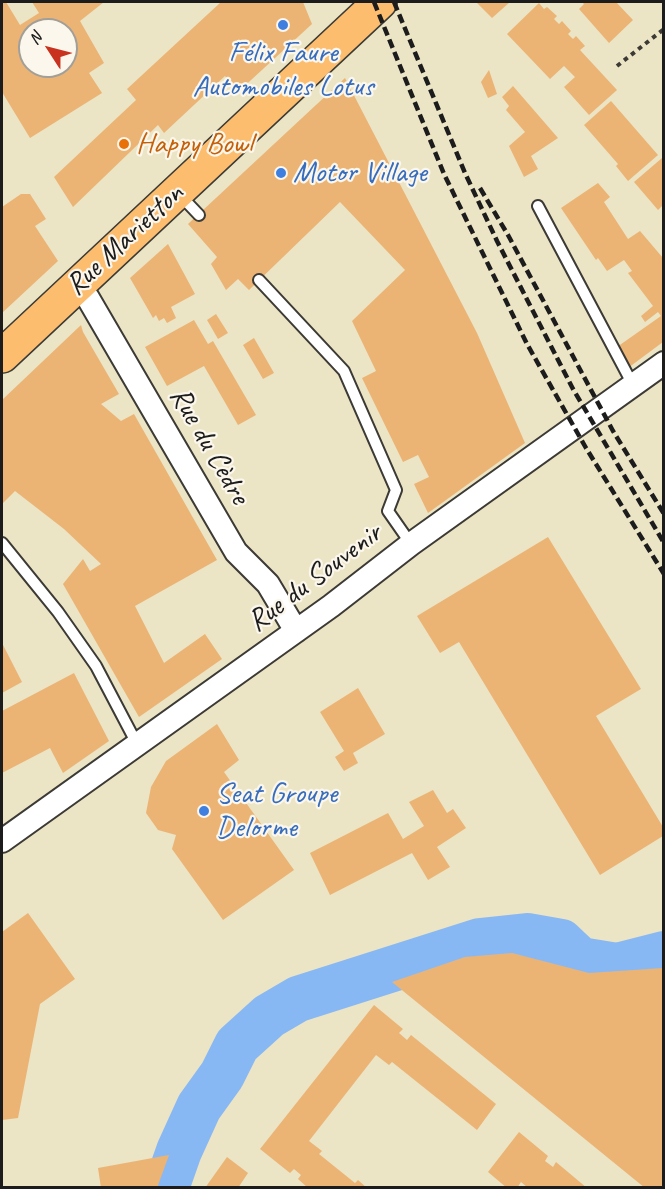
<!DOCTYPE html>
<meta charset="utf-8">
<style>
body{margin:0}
#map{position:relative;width:665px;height:1189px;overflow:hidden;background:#ebe4c5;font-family:Caveat,sans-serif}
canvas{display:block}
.frame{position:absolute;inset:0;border:3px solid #1c1c1c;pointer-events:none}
.north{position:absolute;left:18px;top:18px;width:60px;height:60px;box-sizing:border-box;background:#fbf7ec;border:2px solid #a29f99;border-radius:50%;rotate:306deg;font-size:16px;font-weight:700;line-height:24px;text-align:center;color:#1c1c1c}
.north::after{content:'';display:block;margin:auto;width:21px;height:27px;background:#c8321e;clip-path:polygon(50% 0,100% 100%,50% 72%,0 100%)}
</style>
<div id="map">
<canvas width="665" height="1189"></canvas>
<div class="frame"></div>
<div class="north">N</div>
</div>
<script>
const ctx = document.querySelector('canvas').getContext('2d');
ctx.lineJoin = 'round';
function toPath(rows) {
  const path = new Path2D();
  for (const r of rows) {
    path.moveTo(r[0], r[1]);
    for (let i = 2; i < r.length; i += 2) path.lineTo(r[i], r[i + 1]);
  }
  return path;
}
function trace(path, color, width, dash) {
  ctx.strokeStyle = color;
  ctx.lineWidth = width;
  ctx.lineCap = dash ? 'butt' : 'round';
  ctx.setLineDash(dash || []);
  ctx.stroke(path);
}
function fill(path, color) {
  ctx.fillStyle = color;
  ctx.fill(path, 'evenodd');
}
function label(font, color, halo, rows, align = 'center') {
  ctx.font = font + ' Caveat,sans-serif';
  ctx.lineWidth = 4.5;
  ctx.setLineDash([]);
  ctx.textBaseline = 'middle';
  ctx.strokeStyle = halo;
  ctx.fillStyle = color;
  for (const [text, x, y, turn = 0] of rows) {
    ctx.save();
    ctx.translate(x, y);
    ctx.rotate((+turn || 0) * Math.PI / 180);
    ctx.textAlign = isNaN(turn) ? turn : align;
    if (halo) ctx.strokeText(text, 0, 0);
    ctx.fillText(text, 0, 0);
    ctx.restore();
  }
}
const river = toPath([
 [166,1188,179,1151,199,1107,222,1075,237,1045,269,1016,298,999,480,941,527,936,561,942,580,960,617,966,664,954]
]);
const building = toPath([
 [2,2,6,2,20,25,39,13,32,2,104,2,80,21,104,63,89,73,102,93,30,138,2,92],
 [30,30,66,30,66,66,30,66],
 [221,2,303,2,312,24,238,92,225,76,164,133,158,125,73,207,54,177,136,100,127,89],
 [476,2,510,2,492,18],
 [582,2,616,2,633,20,609,43,579,9,584,4],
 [539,3,544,9,547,7,557,16,554,19,559,24,562,21,571,31,568,34,573,39,576,36,585,46,580,50,617,90,589,115,564,87,575,77,564,66,550,79,507,34],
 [489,70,497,94,488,98,481,82],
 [345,78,477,333,525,443,428,513,414,484,429,477,418,455,403,462,362,378,376,371,352,321,405,270,340,202,249,290,238,279,226,290,211,264,217,257,188,224],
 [513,86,558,138,531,156,538,169,524,177,509,146,525,132,506,110,509,106,502,97],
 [611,101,658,155,628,181,616,166,618,164,584,125],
 [662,158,663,160,663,205,658,210,634,182],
 [598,183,610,197,604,202,628,239,640,231,663,258,663,342,628,368,617,347,661,316,658,312,645,322,641,316,653,306,628,273,632,271,624,260,607,271,598,258,596,260,561,208],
 [21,194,30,194,46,219,35,226,58,261,2,313,2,207],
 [168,244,195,294,171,307,176,318,167,323,164,318,159,321,156,315,153,318,130,278],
 [216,314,228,333,218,339,207,320],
 [194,320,208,344,213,341,256,415,238,425,204,366,167,386,145,347],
 [81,325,83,332,119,394,101,404,121,421,134,414,217,560,135,606,164,663,205,634,222,659,139,717,63,584,83,559,90,571,101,564,64,529,15,491,2,504,2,400],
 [254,338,274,373,263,379,243,345],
 [548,537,641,689,596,716,663,827,663,836,600,875,459,642,440,653,417,616],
 [2,643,22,682,2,693],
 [74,673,109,741,63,773,50,748,2,773,2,711],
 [358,688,385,734,353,753,358,763,344,771,335,757,344,751,320,712],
 [217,724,239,760,224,772,294,870,223,920,172,849,176,835,158,830,146,813,151,787,166,761],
 [433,790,447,813,453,809,466,828,437,847,450,867,428,880,412,853,330,895,310,853,388,813,403,839,424,826,409,802],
 [28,913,75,979,40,1004,18,1118,2,1120,2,932],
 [512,953,589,973,663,968,663,1188,645,1188,392,982,465,957],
 [374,1005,403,1029,399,1033,407,1040,411,1035,496,1104,477,1130,392,1062,389,1065,376,1055,309,1141,322,1151,319,1154,355,1183,358,1180,367,1188,308,1188,298,1179,301,1175,294,1169,290,1173,260,1149],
 [519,1132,548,1156,545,1161,553,1167,556,1162,587,1188,528,1188,521,1182,517,1188,507,1188,488,1172],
 [169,1155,157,1188,101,1188,98,1168],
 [227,1157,248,1173,238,1188,205,1188]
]);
const path = toPath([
 [617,66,664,29]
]);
const lane = toPath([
 [179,194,199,215],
 [538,206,633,385],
 [259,280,344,371,396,490,388,511,411,544],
 [2,543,58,612,96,666,137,744]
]);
const street = toPath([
 [77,286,88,298,236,552,268,584,296,631],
 [2,841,331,606,411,544,664,363]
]);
const primary = toPath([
 [2,356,380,2]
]);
const rail = toPath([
 [374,2,444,174,527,344,586,448,664,574],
 [394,2,465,173,497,241,573,389,664,543],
 [480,188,508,235,613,431,664,514]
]);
const markers = [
 [283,25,6,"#3f7fe0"],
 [124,144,6,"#e8710a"],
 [281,173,6,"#3f7fe0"],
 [204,811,6,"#3f7fe0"]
];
const shopNames = [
 ["Félix Faure",283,53,"center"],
 ["Automobiles Lotus",283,87,"center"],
 ["Motor Village",293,173],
 ["Seat Groupe",216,794],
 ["Delorme",216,828]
];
const foodNames = [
 ["Happy Bowl",136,144]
];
const streetNames = [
 ["Rue Marietton",125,240,-43],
 ["Rue du Cèdre",209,446,60],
 ["Rue du Souvenir",315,578,-37]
];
trace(river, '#88b8f4', 46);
fill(building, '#ebb475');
trace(lane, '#3b3a35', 14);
trace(street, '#3b3a35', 26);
trace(primary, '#3b3a35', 36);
trace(path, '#3b3a35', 4, [4.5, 4.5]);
trace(lane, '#fff', 10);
trace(street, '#fff', 22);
trace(primary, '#fcbd6f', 33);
trace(rail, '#1c1c1c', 4.5, [9, 4.5]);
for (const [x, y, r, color] of markers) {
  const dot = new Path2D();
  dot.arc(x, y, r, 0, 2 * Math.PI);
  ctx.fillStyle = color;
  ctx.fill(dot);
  trace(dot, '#fbf7ec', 2);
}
label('30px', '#366cbe', '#fbf7ec', shopNames, 'left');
label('30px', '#c56008', '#fbf7ec', foodNames, 'left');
label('30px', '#1c1c1c', '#fbf7ec', streetNames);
</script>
